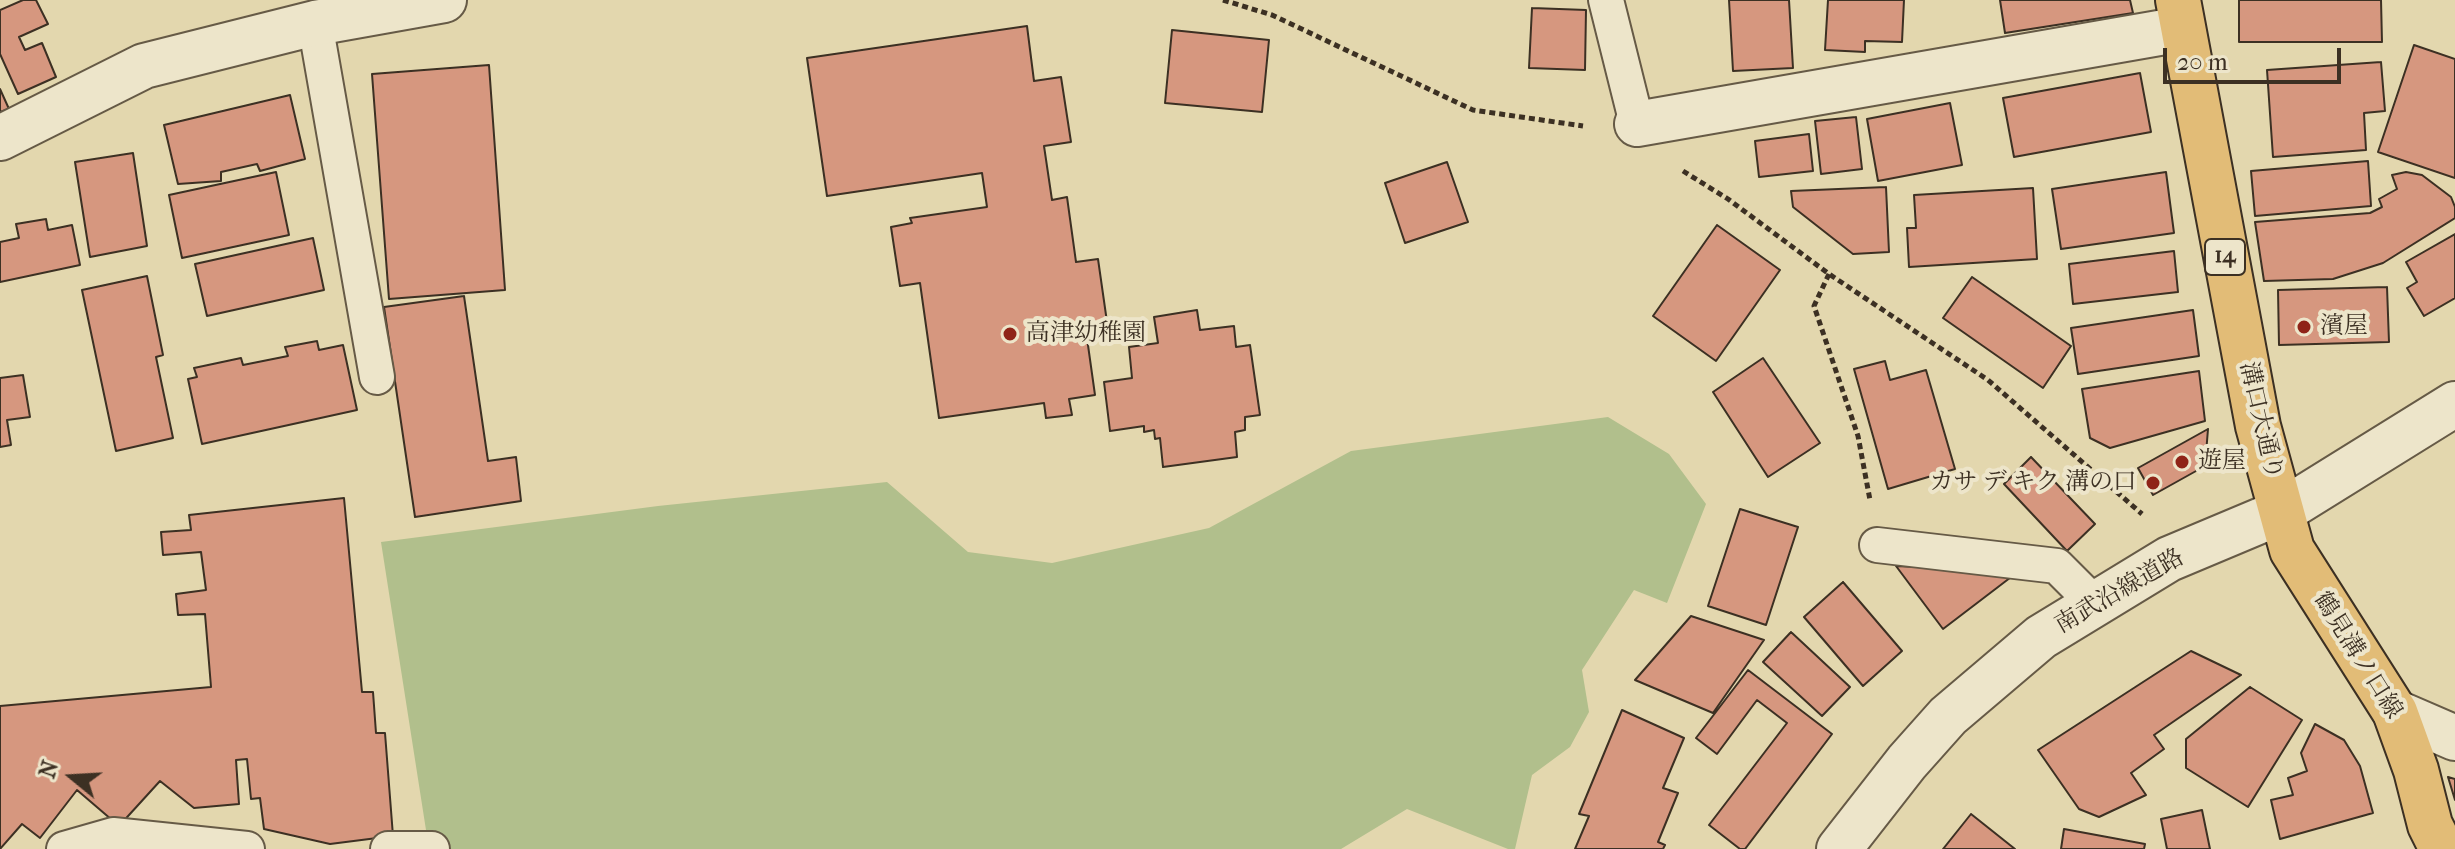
<!DOCTYPE html>
<meta charset="utf-8">
<style>
body{margin:0}
#map{position:relative;width:2455px;height:849px;overflow:hidden;background:#e3d7ae;font-family:"IM FELL French Canon",serif}
canvas{display:block}
.north{position:absolute;left:32px;top:737px;width:80px;height:80px;-webkit-text-stroke:6px #ede5ca;paint-order:stroke;rotate:288deg;font-size:22px;font-weight:700;line-height:32px;text-align:center;color:#3c3023}
.north::after{content:'';display:block;margin:auto;width:28px;height:36px;background:#3c3023;clip-path:polygon(50% 0,100% 100%,50% 72%,0 100%)}
.scale{position:absolute;left:2163px;top:48px;width:178px;height:36px;box-sizing:border-box;border:4px solid #3c3023;border-top:0;padding-left:10px;font-size:24px;line-height:28px;white-space:nowrap;color:#3c3023;-webkit-text-stroke:6px #ede5ca;paint-order:stroke}
</style>
<div id="map">
<canvas width="2455" height="849"></canvas>
<div class="north">N</div>
<div class="scale">20 m</div>
</div>
<script>
const ctx = document.querySelector('canvas').getContext('2d');
ctx.lineJoin = 'round';
function fill(path, color) {
  ctx.fillStyle = color;
  ctx.fill(path, 'evenodd');
}
function toPath(rows) {
  const path = new Path2D();
  for (const r of rows) {
    path.moveTo(r[0], r[1]);
    for (let i = 2; i < r.length; i += 2) path.lineTo(r[i], r[i + 1]);
  }
  return path;
}
function trace(path, color, width, dash) {
  ctx.strokeStyle = color;
  ctx.lineWidth = width;
  ctx.lineCap = dash ? 'butt' : 'round';
  ctx.setLineDash(dash || []);
  ctx.stroke(path);
}
function label(font, color, halo, rows, align = 'center') {
  ctx.font = font + ' "IM FELL French Canon","Noto Serif JP",serif';
  ctx.lineWidth = 8;
  ctx.setLineDash([]);
  ctx.textBaseline = 'middle';
  ctx.strokeStyle = halo;
  ctx.fillStyle = color;
  for (const [text, x, y, turn = 0] of rows) {
    ctx.save();
    ctx.translate(x, y);
    ctx.rotate((+turn || 0) * Math.PI / 180);
    ctx.textAlign = isNaN(turn) ? turn : align;
    if (halo) ctx.strokeText(text, 0, 0);
    ctx.fillText(text, 0, 0);
    ctx.restore();
  }
}
const green = toPath([
 [1608,417,1669,454,1706,504,1667,603,1634,590,1582,670,1589,712,1570,747,1532,775,1515,849,1508,849,1407,809,1341,849,423,849,426,830,381,542,658,506,887,482,968,552,1052,563,1209,528,1351,451]
]);
const building = toPath([
 [23,0,36,0,48,24,19,37,25,50,42,43,56,77,18,94,0,54,0,10,23,0],
 [1729,0,1789,0,1793,68,1733,71,1729,0],
 [1828,0,1904,0,1902,42,1865,41,1865,52,1825,50,1828,0],
 [2000,0,2130,0,2133,13,2005,33,2000,0],
 [2239,0,2381,0,2382,42,2239,42,2239,0],
 [1532,8,1586,10,1585,70,1529,68,1532,8],
 [1027,26,1034,81,1061,77,1071,142,1044,146,1052,200,1067,197,1076,262,1098,259,1108,329,1086,331,1095,395,1069,399,1072,415,1046,418,1044,403,939,418,920,283,900,286,891,227,912,223,910,218,987,207,982,173,827,196,807,58,1027,26],
 [1172,30,1269,40,1262,112,1165,103,1172,30],
 [2414,45,2455,59,2455,178,2378,152,2414,45],
 [2381,62,2385,111,2364,113,2366,150,2273,157,2267,70,2381,62],
 [489,65,505,290,389,299,372,74,489,65],
 [2140,73,2151,132,2014,157,2003,98,2140,73],
 [0,89,9,109,0,112,0,89],
 [290,95,305,159,260,171,257,164,221,172,221,181,178,184,164,125,290,95],
 [1950,103,1962,165,1878,181,1867,119,1950,103],
 [1856,117,1862,169,1821,174,1815,121,1856,117],
 [1809,134,1813,171,1759,177,1755,141,1809,134],
 [133,153,147,246,90,257,75,162,133,153],
 [2368,161,2371,206,2255,216,2251,171,2368,161],
 [1447,162,1468,222,1405,243,1385,183,1447,162],
 [276,172,289,235,182,258,169,195,276,172],
 [2166,172,2174,233,2061,249,2052,189,2166,172],
 [2406,172,2422,175,2451,197,2455,207,2455,218,2383,263,2333,279,2264,281,2255,222,2370,213,2382,207,2379,199,2397,189,2392,175,2406,172],
 [1886,187,1889,252,1853,254,1793,207,1791,191,1886,187],
 [2033,188,2037,259,1909,267,1907,228,1916,228,1914,195,2033,188],
 [46,219,48,230,72,225,80,265,0,282,0,242,19,238,16,224,46,219],
 [1717,225,1780,270,1716,361,1653,316,1717,225],
 [2455,234,2455,298,2424,316,2407,288,2417,282,2406,262,2455,234],
 [313,238,324,290,207,316,195,264,313,238],
 [2174,251,2178,292,2073,304,2069,264,2174,251],
 [147,276,163,355,156,357,173,438,116,451,82,290,147,276],
 [1972,277,2071,346,2043,388,1943,318,1972,277],
 [2387,287,2389,342,2279,345,2278,290,2387,287],
 [464,296,488,461,516,457,521,501,415,517,384,307,464,296],
 [1197,310,1200,330,1234,326,1236,347,1250,345,1260,415,1245,417,1245,430,1235,432,1237,457,1163,467,1160,438,1155,439,1154,430,1144,432,1144,426,1110,431,1104,382,1132,378,1129,347,1158,343,1154,317,1197,310],
 [2193,310,2199,356,2078,374,2071,328,2193,310],
 [317,341,319,350,343,345,357,410,202,444,188,379,197,377,194,368,241,358,243,365,288,356,285,347,317,341],
 [1763,358,1820,443,1768,477,1713,392,1763,358],
 [1885,361,1890,380,1926,370,1955,469,1888,489,1854,369,1885,361],
 [2199,371,2205,421,2110,448,2090,438,2082,389,2199,371],
 [23,375,30,417,7,420,11,445,0,447,0,378,23,375],
 [2208,429,2205,466,2153,495,2138,468,2208,429],
 [2031,457,2095,524,2067,551,2004,484,2031,457],
 [344,498,362,692,373,692,376,733,385,733,393,836,330,844,264,829,260,798,251,799,247,759,236,760,239,804,194,808,160,781,119,826,77,790,40,838,22,824,0,849,0,706,211,687,205,614,178,615,176,594,206,590,201,552,163,555,161,532,191,530,189,515,344,498],
 [1740,509,1798,527,1766,625,1708,606,1740,509],
 [1896,566,2019,571,1943,629,1896,566],
 [1843,582,1902,651,1863,686,1804,617,1843,582],
 [1691,616,1764,640,1713,713,1635,680,1691,616],
 [1791,632,1850,687,1822,716,1763,662,1791,632],
 [2191,651,2241,675,2154,735,2164,749,2131,773,2146,795,2099,817,2079,809,2038,750,2191,651],
 [1748,670,1832,734,1745,849,1740,849,1709,825,1787,723,1757,700,1717,754,1696,738,1748,670],
 [2250,687,2302,720,2248,807,2186,768,2186,739,2250,687],
 [1622,710,1684,738,1663,788,1678,793,1658,842,1665,845,1663,849,1575,849,1589,816,1579,814,1622,710],
 [2315,724,2344,740,2360,766,2373,813,2280,839,2271,800,2293,795,2288,778,2307,771,2301,753,2315,724],
 [2448,777,2455,779,2455,800,2448,777],
 [2202,810,2210,849,2167,849,2161,819,2202,810],
 [1971,814,2015,849,1943,849,1971,814],
 [2064,829,2145,844,2144,849,2061,849,2064,829]
]);
const path = toPath([
 [1223,0,1272,15,1473,110,1583,126],
 [1683,171,1728,199,1829,274,1988,380,2142,514],
 [1829,274,1814,306,1858,436,1870,500]
]);
const service = toPath([
 [1606,0,1637,124],
 [315,23,377,377],
 [1877,545,2057,566,2094,603],
 [64,849,113,835,247,849],
 [388,849,432,849]
]);
const minor = toPath([
 [1637,124,2182,29],
 [0,138,144,66,315,23,444,0],
 [2395,712,2455,738]
]);
const tertiary = toPath([
 [1839,849,1907,762,1948,716,2041,637,2169,559,2281,512,2455,404]
]);
const primary = toPath([
 [2178,0,2258,426,2292,550,2395,712,2416,770,2430,825,2442,849]
]);
const markers = [
 [2304,327,8,"#8f2418"],
 [1010,334,8,"#8f2418"],
 [2182,462,8,"#8f2418"],
 [2153,483,8,"#8f2418"]
];
const shields = [
 [2225,257,40]
];
const shieldNames = [
 ["14",2225,257]
];
const poiNames = [
 ["濱屋",2320,327],
 ["高津幼稚園",1026,334],
 ["遊屋",2198,462],
 ["カサ デ キク 溝の口",2137,483,"right"]
];
const streetNames = [
 ["溝口大通り",2260,421,77],
 ["南武沿線道路",2120,592,-30],
 ["鶴見溝ノ口線",2357,656,58]
];
fill(green, '#b1bf8c');
fill(building, '#d6977f');
trace(building, '#3c3023', 2);
trace(service, '#665a46', 38);
trace(minor, '#665a46', 48);
trace(tertiary, '#665a46', 48);
trace(primary, '#3c3023', 48);
trace(path, '#3c3023', 5, [6, 4]);
trace(service, '#ede5ca', 34);
trace(minor, '#ede5ca', 44);
trace(tertiary, '#ede5ca', 44);
trace(primary, '#e2bc77', 44);
for (const [x, y, r, color] of markers) {
  const dot = new Path2D();
  dot.arc(x, y, r, 0, 2 * Math.PI);
  ctx.fillStyle = color;
  ctx.fill(dot);
  trace(dot, '#ede5ca', 3);
}
for (const [x, y, w] of shields) {
  const box = new Path2D();
  box.roundRect(x - w / 2, y - 18, w, 36, 6);
  ctx.fillStyle = '#ede5ca';
  ctx.fill(box);
  trace(box, '#3c3023', 2);
}
label('bold 22px', '#3c3023', null, shieldNames);
label('24px', '#3c3023', '#ede5ca', poiNames, 'left');
label('24px', '#3c3023', '#ede5ca', streetNames);
</script>
